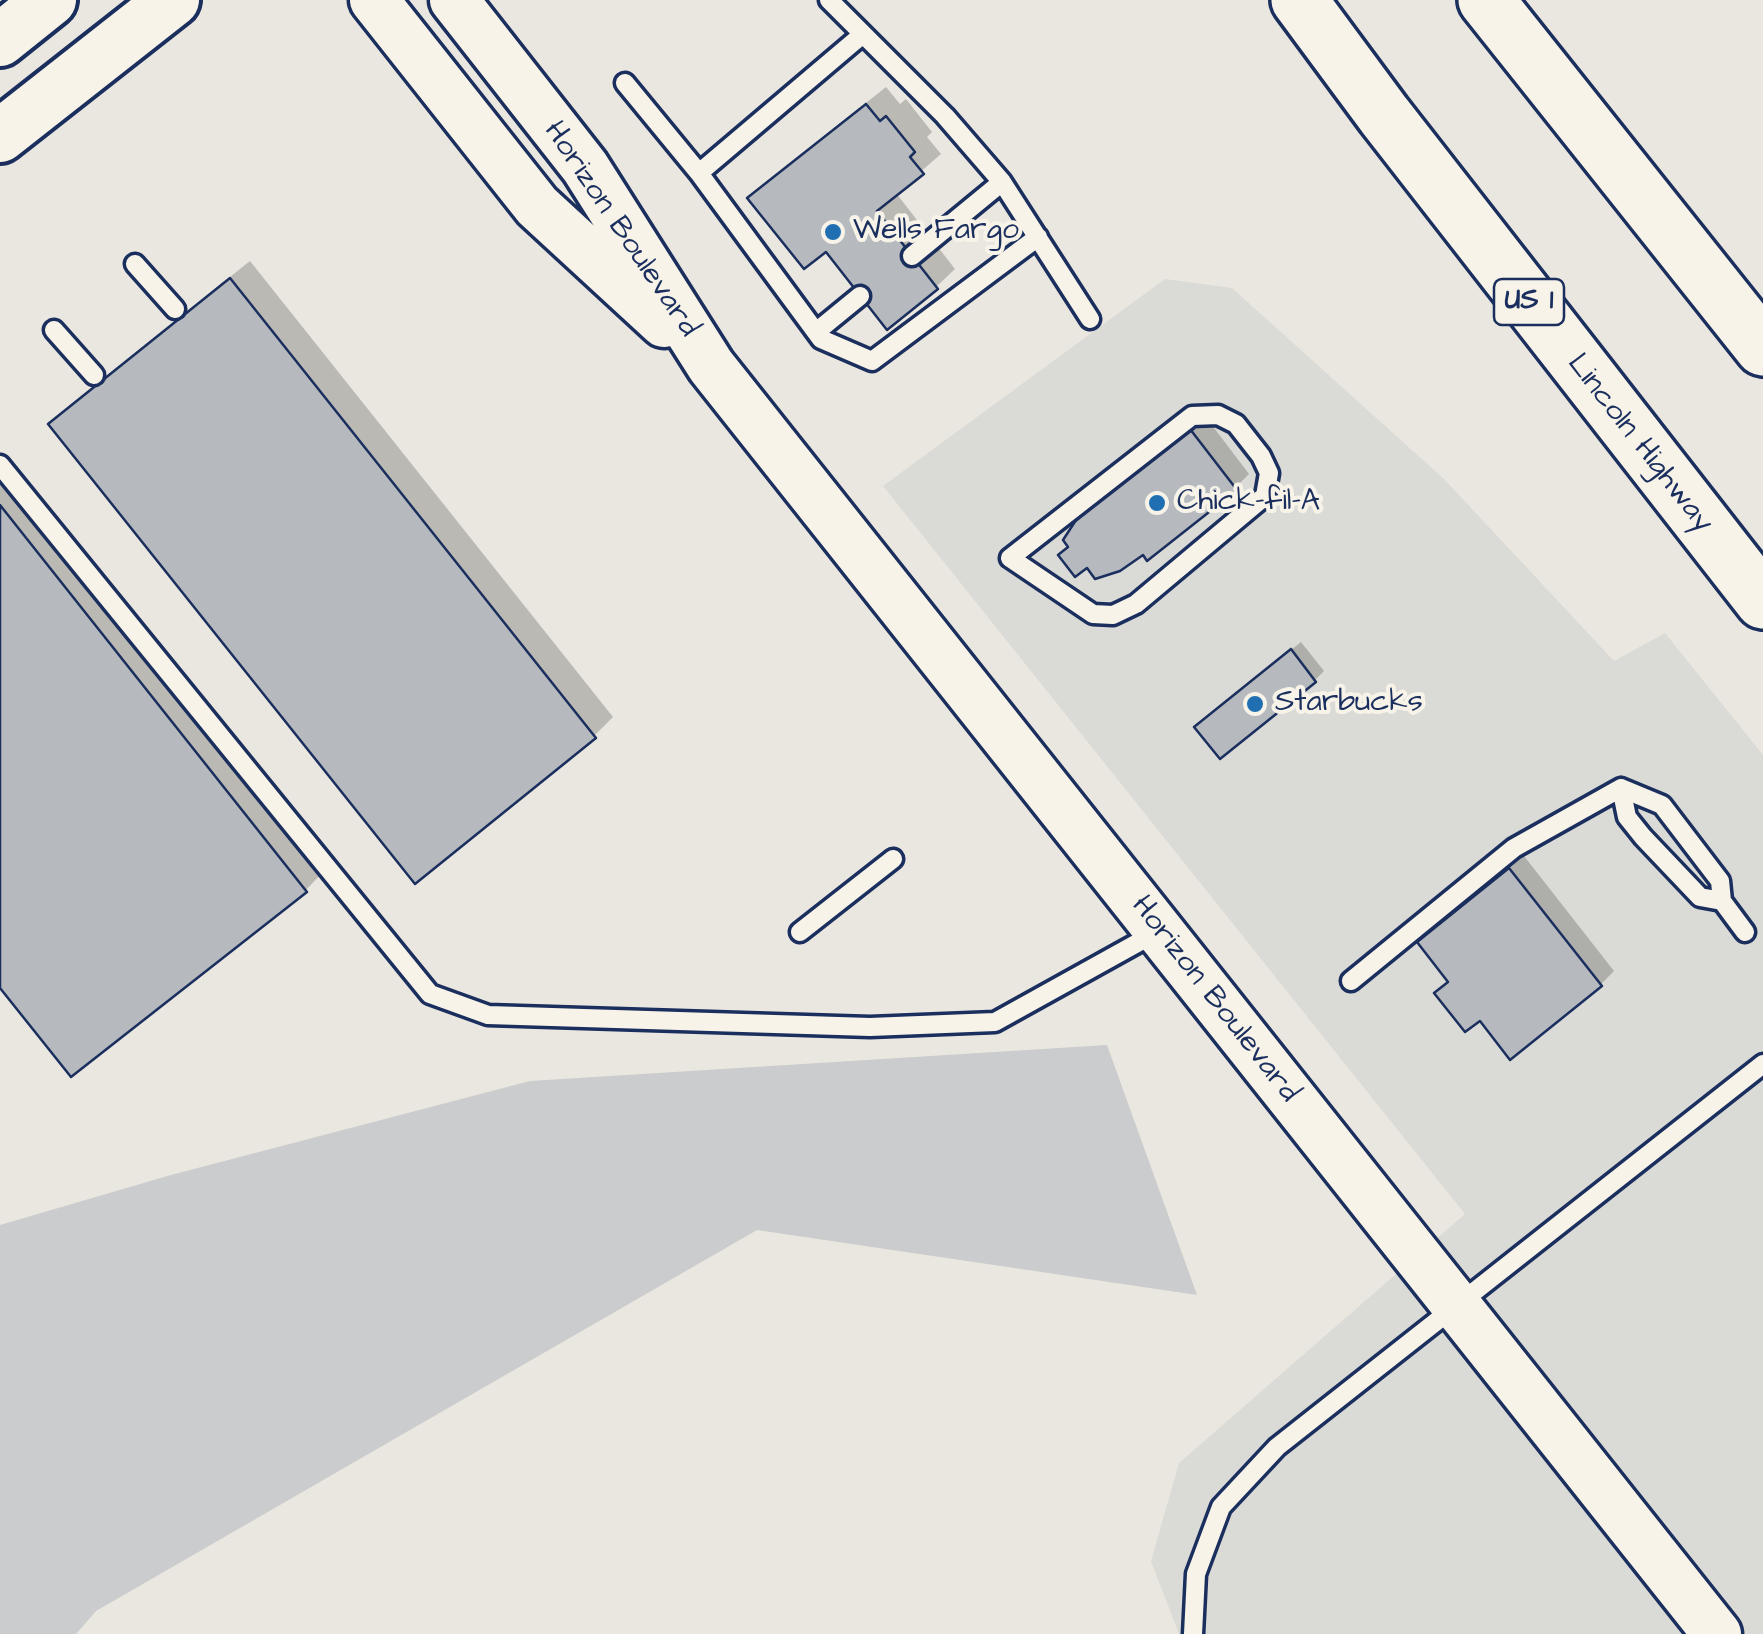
<!DOCTYPE html>
<style>
body{margin:0}
canvas{display:block;background:#eae7e0}
</style>
<canvas width="1763" height="1634"></canvas>
<script>
const ctx = document.querySelector('canvas').getContext('2d');
ctx.lineJoin = 'round';
function fill(path, color) {
  ctx.fillStyle = color;
  ctx.fill(path, 'evenodd');
}
function toPath(rows) {
  const path = new Path2D();
  for (const r of rows) {
    path.moveTo(r[0], r[1]);
    for (let i = 2; i < r.length; i += 2) path.lineTo(r[i], r[i + 1]);
  }
  return path;
}
function trace(path, color, width, dash) {
  ctx.strokeStyle = color;
  ctx.lineWidth = width;
  ctx.lineCap = dash ? 'butt' : 'round';
  ctx.setLineDash(dash || []);
  ctx.stroke(path);
}
function label(font, color, halo, rows, align = 'center') {
  ctx.font = font + ' "Architects Daughter",sans-serif';
  ctx.lineWidth = 8;
  ctx.setLineDash([]);
  ctx.textBaseline = 'middle';
  ctx.strokeStyle = halo;
  ctx.fillStyle = color;
  for (const [text, x, y, turn = 0] of rows) {
    ctx.save();
    ctx.translate(x, y);
    ctx.rotate((+turn || 0) * Math.PI / 180);
    ctx.textAlign = isNaN(turn) ? turn : align;
    if (halo) ctx.strokeText(text, 0, 0);
    ctx.fillText(text, 0, 0);
    ctx.restore();
  }
}
const built = toPath([
 [1165,279,1232,288,1444,479,1614,661,1665,633,1763,755,1763,1634,1179,1634,1151,1561,1179,1463,1465,1214,883,486]
]);
const green = toPath([
 [1107,1045,1197,1295,757,1230,96,1611,76,1634,0,1634,0,1225,171,1175,530,1081]
]);
const shadow = toPath([
 [886,87,900,104,906,99,932,132,927,137,941,154,896,193,955,269,936,287,826,249,751,198,770,179],
 [250,261,613,717,594,736,416,880,52,424,70,405],
 [1205,416,1249,474,1235,488,1143,551,1071,546,1080,518,1095,503],
 [0,463,324,871,306,890,72,1074,0,984],
 [1301,642,1324,671,1315,680,1206,718],
 [1524,856,1614,971,1600,985,1450,980,1420,942]
]);
const building = toPath([
 [866,104,880,121,886,116,915,152,910,157,924,174,877,211,938,289,887,330,826,252,804,269,747,198,866,104],
 [230,278,596,738,415,884,48,424,230,278],
 [1190,429,1237,490,1147,561,1143,555,1120,571,1095,579,1087,568,1075,577,1058,555,1068,547,1063,540,1078,517,1115,489,1111,484,1190,429],
 [0,505,307,892,71,1077,0,988,0,505],
 [1291,649,1316,682,1220,759,1194,727,1291,649],
 [1509,868,1602,986,1510,1060,1480,1021,1465,1032,1434,993,1448,982,1417,942,1509,868]
]);
const service = toPath([
 [829,0,945,116,1002,182,1090,319],
 [625,83,699,173,821,339,872,361,1038,237],
 [699,173,863,34],
 [912,256,1002,182],
 [135,264,175,309],
 [54,330,94,375],
 [816,332,860,296],
 [1218,415,1236,424,1261,456,1269,473,1265,496,1136,604,1113,615,1093,614,1010,558,1192,416,1218,415],
 [0,465,430,994,488,1015,870,1027,995,1022,1159,931],
 [1621,788,1627,817,1643,837,1700,897,1722,901],
 [800,932,893,859],
 [1351,981,1514,848,1621,788,1662,805,1720,881,1722,901,1745,932],
 [1193,1634,1196,1574,1221,1507,1277,1447,1763,1064]
]);
const tertiary = toPath([
 [374,0,537,206,664,323],
 [454,0,585,167,711,366,1717,1634]
]);
const secondary = toPath([
 [0,40,50,0],
 [0,136,173,0]
]);
const motorway = toPath([
 [1299,0,1384,115,1763,601],
 [1486,0,1763,348]
]);
const markers = [
 [833,232,10,"#1f6fb2"],
 [1157,503,10,"#1f6fb2"],
 [1255,704,10,"#1f6fb2"]
];
const shields = [
 [1529,302,70]
];
const shieldNames = [
 ["US 1",1529,302]
];
const streetNames = [
 ["Horizon Boulevard",620,230,56],
 ["Lincoln Highway",1639,444,52],
 ["Horizon Boulevard",1214,1000,52]
];
const poiNames = [
 ["Wells Fargo",853,232],
 ["Chick-fil-A",1177,503],
 ["Starbucks",1275,704]
];
fill(built, '#dadad6');
fill(green, '#cbcccd');
fill(shadow, '#0003');
fill(building, '#b6babf');
trace(building, '#1b2f5e', 2.5);
trace(service, '#1b2f5e', 25);
trace(tertiary, '#1b2f5e', 55);
trace(secondary, '#1b2f5e', 60);
trace(motorway, '#1b2f5e', 62);
trace(service, '#f7f3e8', 18);
trace(tertiary, '#f7f3e8', 48);
trace(secondary, '#f7f3e8', 52);
trace(motorway, '#f7f3e8', 55);
for (const [x, y, r, color] of markers) {
  const dot = new Path2D();
  dot.arc(x, y, r, 0, 2 * Math.PI);
  ctx.fillStyle = color;
  ctx.fill(dot);
  trace(dot, '#f7f3e8', 4);
}
for (const [x, y, w] of shields) {
  const box = new Path2D();
  box.roundRect(x - w / 2, y - 23, w, 46, 8);
  ctx.fillStyle = '#f7f3e8';
  ctx.fill(box);
  trace(box, '#1b2f5e', 2.5);
}
label('bold 28px', '#1b2f5e', null, shieldNames);
label('30px', '#1b2f5e', '#f7f3e8', streetNames);
label('30px', '#1b2f5e', '#f7f3e8', poiNames, 'left');
</script>
